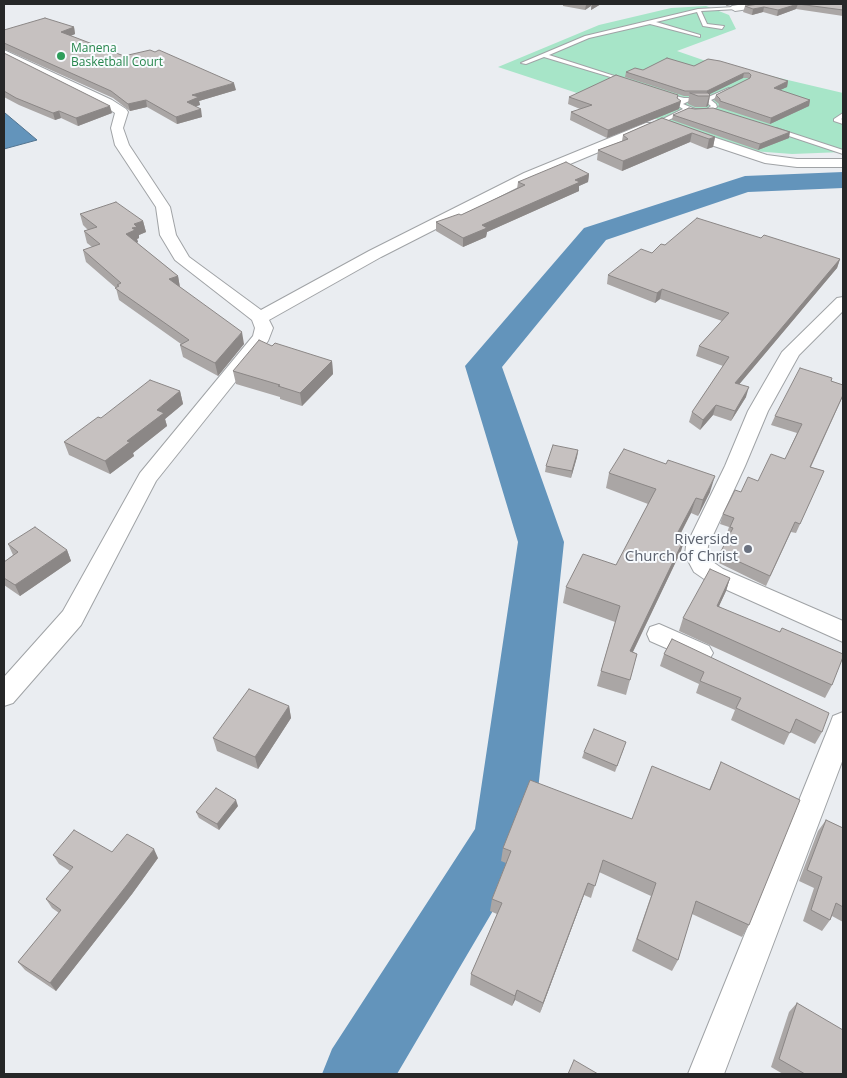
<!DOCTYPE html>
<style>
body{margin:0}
#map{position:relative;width:847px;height:1078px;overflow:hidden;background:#eaedf1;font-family:"Open Sans",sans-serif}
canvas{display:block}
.frame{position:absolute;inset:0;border:5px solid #262728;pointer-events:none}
</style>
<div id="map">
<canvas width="847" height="1078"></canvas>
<div class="frame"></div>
</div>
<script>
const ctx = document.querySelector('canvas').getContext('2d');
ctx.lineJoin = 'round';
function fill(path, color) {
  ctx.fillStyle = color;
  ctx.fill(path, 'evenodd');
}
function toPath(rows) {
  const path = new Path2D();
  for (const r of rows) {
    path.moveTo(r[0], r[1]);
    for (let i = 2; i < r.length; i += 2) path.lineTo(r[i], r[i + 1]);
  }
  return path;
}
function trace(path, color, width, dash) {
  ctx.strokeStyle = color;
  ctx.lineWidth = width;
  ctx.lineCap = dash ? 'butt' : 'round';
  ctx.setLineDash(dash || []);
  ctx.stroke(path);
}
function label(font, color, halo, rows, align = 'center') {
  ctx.font = font + ' "Open Sans",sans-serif';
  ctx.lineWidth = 4;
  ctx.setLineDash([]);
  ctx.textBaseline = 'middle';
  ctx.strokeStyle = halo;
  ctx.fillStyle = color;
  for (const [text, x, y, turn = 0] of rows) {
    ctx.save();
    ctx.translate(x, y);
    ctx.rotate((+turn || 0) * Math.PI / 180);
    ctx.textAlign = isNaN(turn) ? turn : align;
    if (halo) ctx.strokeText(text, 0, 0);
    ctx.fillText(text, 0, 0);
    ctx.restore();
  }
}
const green = toPath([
 [706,6,729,15,736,29,677,51,703,60,843,93,843,152,792,154,753,151,498,67,599,25,671,8]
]);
const water = toPath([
 [4,113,5,113,37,140,4,149,4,113]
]);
const river = toPath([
 [843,172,843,188,748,192,606,240,502,367,564,542,533,838,524,858,397,1074,322,1074,332,1049,475,829,518,542,465,366,584,228,745,176,843,172]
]);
const lane = toPath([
 [735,7,737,9,701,11,707,24,724,26,722,29,703,26,697,12,656,22,700,35,700,37,650,24,589,38,549,55,627,80,627,82,544,57,526,64,521,63,585,36,698,9,735,7],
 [729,88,732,90,731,91,711,100,716,104,717,107,710,112,694,113,688,111,662,123,657,122,683,109,677,105,679,101,662,95,662,93,684,98,706,98,729,88],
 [689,101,706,102,711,106,707,109,695,109,683,104,689,101],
 [843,113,843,118,841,119,843,120,843,124,834,121,834,119,843,113],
 [776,128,843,150,843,154,774,131,773,130,776,128]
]);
const street = toPath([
 [744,4,767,4,762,7,735,11,730,8,732,6,744,4],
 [4,50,112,100,126,109,128,112,123,128,129,145,170,207,176,235,189,257,261,310,369,251,524,173,646,123,654,123,656,126,654,129,534,179,381,257,269,320,273,328,268,341,156,481,81,625,13,703,4,706,4,677,63,611,140,473,253,336,255,328,252,320,175,260,160,235,156,207,115,145,111,128,115,113,104,106,52,82,4,57,4,50],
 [686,128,767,155,797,159,843,159,843,167,797,167,765,163,681,135,680,132,686,128],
 [843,297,843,311,799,355,768,411,745,466,708,546,707,555,710,560,723,569,843,621,843,642,707,581,694,572,685,555,686,546,725,466,748,411,782,352,837,298,843,297],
 [659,624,709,646,713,653,709,660,700,663,650,641,647,634,650,627,659,624],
 [843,712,843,759,724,1074,688,1074,830,724,833,716,843,712]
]);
const wall = toPath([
 [563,4,601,4,591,10,591,6,585,10,563,6],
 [759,4,843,4,843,16,796,9,777,16,763,12,752,15,743,12,745,6],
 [74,27,75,34,70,36,124,56,236,90,199,101,200,105,196,106,202,117,177,124,147,107,130,111,113,98,4,49,4,30],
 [4,53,112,113,78,126,61,118,55,120,19,105,4,97],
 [708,59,788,81,787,87,779,90,810,100,809,106,770,124,718,107,719,104,714,100,716,95,749,79,748,78,743,78,709,94,710,95,708,106,706,107,695,107,688,104,689,96,684,96,625,77,626,72,643,70,694,66],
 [678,95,677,98,679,109,607,138,570,120,571,112,580,109,568,104,569,97],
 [673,115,789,138,758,150,672,120],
 [662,118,715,137,713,147,707,149,690,142,622,171,597,160,598,150,622,141,623,135],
 [589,174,588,182,579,186,579,191,487,232,486,237,463,247,436,231,436,222,461,215,517,189,518,182],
 [80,214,143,221,146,232,139,235,139,238,137,239,138,242,137,243,178,276,180,287,244,344,218,376,183,357,180,345,181,344,119,300,116,288,86,262,83,250,92,247,87,243,84,231,88,230,83,225],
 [761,238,840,259,837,268,739,384,746,397,731,421,713,415,700,430,689,422,692,412,723,366,696,356,699,346,722,321,660,299,655,303,607,284,608,275,652,253,665,245],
 [272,346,332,361,333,374,302,406,280,399,280,397,236,384,233,371],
 [831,381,843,385,843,396,811,467,824,471,796,533,791,532,766,586,717,562,720,553,729,537,726,536,729,527,720,524,723,514,741,492,758,481,785,459,797,433,771,425,775,416],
 [180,391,183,404,165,419,167,426,133,453,134,456,110,474,69,455,64,442,101,418],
 [578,450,577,457,571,478,545,472,546,466],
 [609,473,710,492,698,516,691,513,681,533,681,551,633,652,637,654,626,695,597,686,601,671,615,622,563,603,566,587,616,565,648,504,606,488],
 [8,544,67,550,71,561,20,596,4,585,4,562,13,555],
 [730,578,726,591,719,606,832,685,825,698,679,631,683,618],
 [672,639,822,732,815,744,790,732,784,745,731,720,735,710,696,693,699,684,660,666,664,654],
 [289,706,291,718,258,769,217,751,213,738],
 [624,748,615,772,582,758,584,752],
 [721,762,749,925,742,937,692,914,678,960,672,971,632,951,651,896,599,872,591,898,584,895,540,1013,515,1000,512,1006,470,985,471,974,497,914,490,911,492,899,506,863,501,861,503,848,632,819,709,790],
 [238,806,219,830,199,818,196,812],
 [826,820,843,828,843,922,832,916,830,920,822,931,803,921,814,888,799,881,818,831],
 [112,852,158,858,132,894,56,991,25,970,18,962,59,913,52,908,46,899,70,871,59,864,53,855],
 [797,1003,843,1074,783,1074,771,1067,789,1012]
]);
const shadedWall = toPath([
 [587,4,591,4,591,6,585,10,586,5],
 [593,4,601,4,591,10,592,5],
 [727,4,736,4,726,6],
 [798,4,796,9,777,16,778,10],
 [764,7,763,12,752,15,753,9],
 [74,27,75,34,63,39,61,32],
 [744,73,743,78,706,96,707,91],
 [788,81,787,87,772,94,774,88],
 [234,83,236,90,199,101,200,105,188,109,187,102,192,95],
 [678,95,676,103,681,101,679,109,607,138,608,130],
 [710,95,708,106,706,107,709,96],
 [146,100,147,107,130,111,128,104],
 [810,100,809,106,770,124,771,118],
 [110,106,112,113,78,126,76,118],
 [201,109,202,117,177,124,176,117],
 [59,111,61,118,55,120,53,113],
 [790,132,789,138,758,150,760,144],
 [692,133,690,142,622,171,623,161],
 [715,137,713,147,707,149,709,139],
 [589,174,588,182,579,186,579,191,487,232,486,237,463,247,463,238,482,225,575,180],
 [143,221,146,232,139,235,139,238,137,239,138,242,129,245,126,234,132,228,134,224],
 [840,259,837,268,732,393,735,383],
 [178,276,180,288,169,279],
 [662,289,660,299,655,303,657,293],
 [242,332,244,344,218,376,215,363],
 [332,361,333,374,302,406,300,393],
 [749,387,746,397,731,421,735,411],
 [180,391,183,404,165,419,167,426,133,453,134,456,110,474,105,461,127,441,157,410],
 [716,405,713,415,700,430,703,420],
 [578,450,577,457,571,478,572,471],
 [715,476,710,492,698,516,703,500],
 [696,498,691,513,673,548,678,532],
 [686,535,681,551,626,666,630,651],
 [67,550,71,561,20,596,15,585],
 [730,578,726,591,713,619,717,606],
 [289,706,291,718,258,769,255,757],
 [236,800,238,806,219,830,217,824],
 [154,849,158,858,132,894,56,991,50,983],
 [588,883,584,895,540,1013,543,1003],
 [517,990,515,1000,512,1006,515,996]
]);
const building = toPath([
 [759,4,843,4,843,10,798,4,778,10,764,7,753,9,745,6,759,4],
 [45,18,74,27,61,32,124,56,150,50,155,52,159,50,234,83,192,95,199,97,187,102,201,109,176,117,146,100,128,104,111,91,4,43,4,30,45,18],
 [4,53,110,106,76,118,59,111,53,113,16,98,4,91,4,53],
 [667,58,694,66,708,59,720,61,788,81,774,88,810,100,771,118,720,101,720,99,716,95,750,78,751,75,749,73,744,73,707,91,685,91,626,72,635,68,643,70,667,58],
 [616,75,678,95,677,98,681,101,608,130,571,112,592,105,569,97,616,75],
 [690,93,708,93,710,95,709,96,698,96,690,93],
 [689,108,695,109,713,108,790,132,760,144,673,115,689,108],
 [662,118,715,137,709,139,692,133,623,161,598,150,628,139,623,135,662,118],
 [566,162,589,174,575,180,580,182,482,225,487,228,463,238,436,222,459,214,461,215,525,185,518,182,566,162],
 [116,202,143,221,134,224,137,227,132,228,135,230,126,234,178,276,169,279,242,332,215,363,180,345,189,340,115,288,119,286,117,285,121,283,83,250,100,244,84,231,97,227,80,214,116,202],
 [697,218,761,238,764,235,840,259,735,383,749,387,735,411,716,405,703,420,692,412,729,357,699,346,729,313,662,289,657,293,608,275,641,249,652,253,661,244,665,245,697,218],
 [259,340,272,346,275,343,332,361,300,393,278,386,280,385,233,371,259,340],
 [800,368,832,378,831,381,843,385,843,395,810,467,824,471,800,524,795,522,770,576,720,553,733,528,730,527,734,518,723,514,735,490,741,492,748,477,758,481,771,454,785,459,802,424,775,416,800,368],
 [150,380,180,391,157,410,164,413,127,441,130,442,105,461,64,442,98,417,101,418,150,380],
 [553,445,578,450,572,471,546,466,553,445],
 [624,449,666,464,668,460,715,476,703,500,696,498,678,532,686,535,630,651,637,654,630,680,601,671,620,606,566,587,583,554,616,565,656,489,609,473,624,449],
 [35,527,67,550,15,585,4,578,4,562,18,552,8,544,35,527],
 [710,569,730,578,717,606,780,632,782,628,843,654,843,657,832,685,683,618,710,569],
 [672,639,829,713,822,732,796,719,790,733,736,708,741,698,700,681,704,672,664,654,672,639],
 [249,689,289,706,255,757,213,738,249,689],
 [594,729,626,742,617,766,584,752,594,729],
 [721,762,800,800,749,925,696,901,678,960,637,939,656,883,603,860,595,886,588,883,543,1003,517,990,515,996,471,974,502,903,492,899,511,851,503,848,530,780,632,819,652,766,710,790,721,762],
 [216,788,236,800,217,824,196,812,216,788],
 [826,820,843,828,843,907,836,903,830,920,811,910,822,877,807,870,826,820],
 [74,830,112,852,127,834,154,849,127,885,50,983,18,962,61,910,46,899,73,867,53,855,74,830],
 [797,1003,843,1030,843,1074,805,1074,779,1059,797,1003],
 [574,1060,598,1074,568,1074,574,1060]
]);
const markers = [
 [61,56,5,"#2e9e5b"],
 [748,549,5,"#6b7280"]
];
const farLeisurenames = [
 ["Manena",71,49],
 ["Basketball Court",71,63]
];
const worshipNames = [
 ["Riverside",738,540],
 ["Church of Christ",738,557]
];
fill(green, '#a7e5c8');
fill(water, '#6394bb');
trace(water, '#51738f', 1);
fill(river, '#6394bb');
trace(lane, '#a0a3a6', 2);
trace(street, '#a0a3a6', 2);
fill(lane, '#fff');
fill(street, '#fff');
fill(wall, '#aaa6a5');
fill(shadedWall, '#8b8786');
fill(building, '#c6c1c0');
trace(building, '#8b8786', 1);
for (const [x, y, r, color] of markers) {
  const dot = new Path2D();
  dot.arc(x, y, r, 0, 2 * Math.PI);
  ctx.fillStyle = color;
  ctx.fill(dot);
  trace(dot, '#f8fbfe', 2);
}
label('12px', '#27864d', '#f8fbfe', farLeisurenames, 'left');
label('15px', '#5b616d', '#f8fbfe', worshipNames, 'right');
</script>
